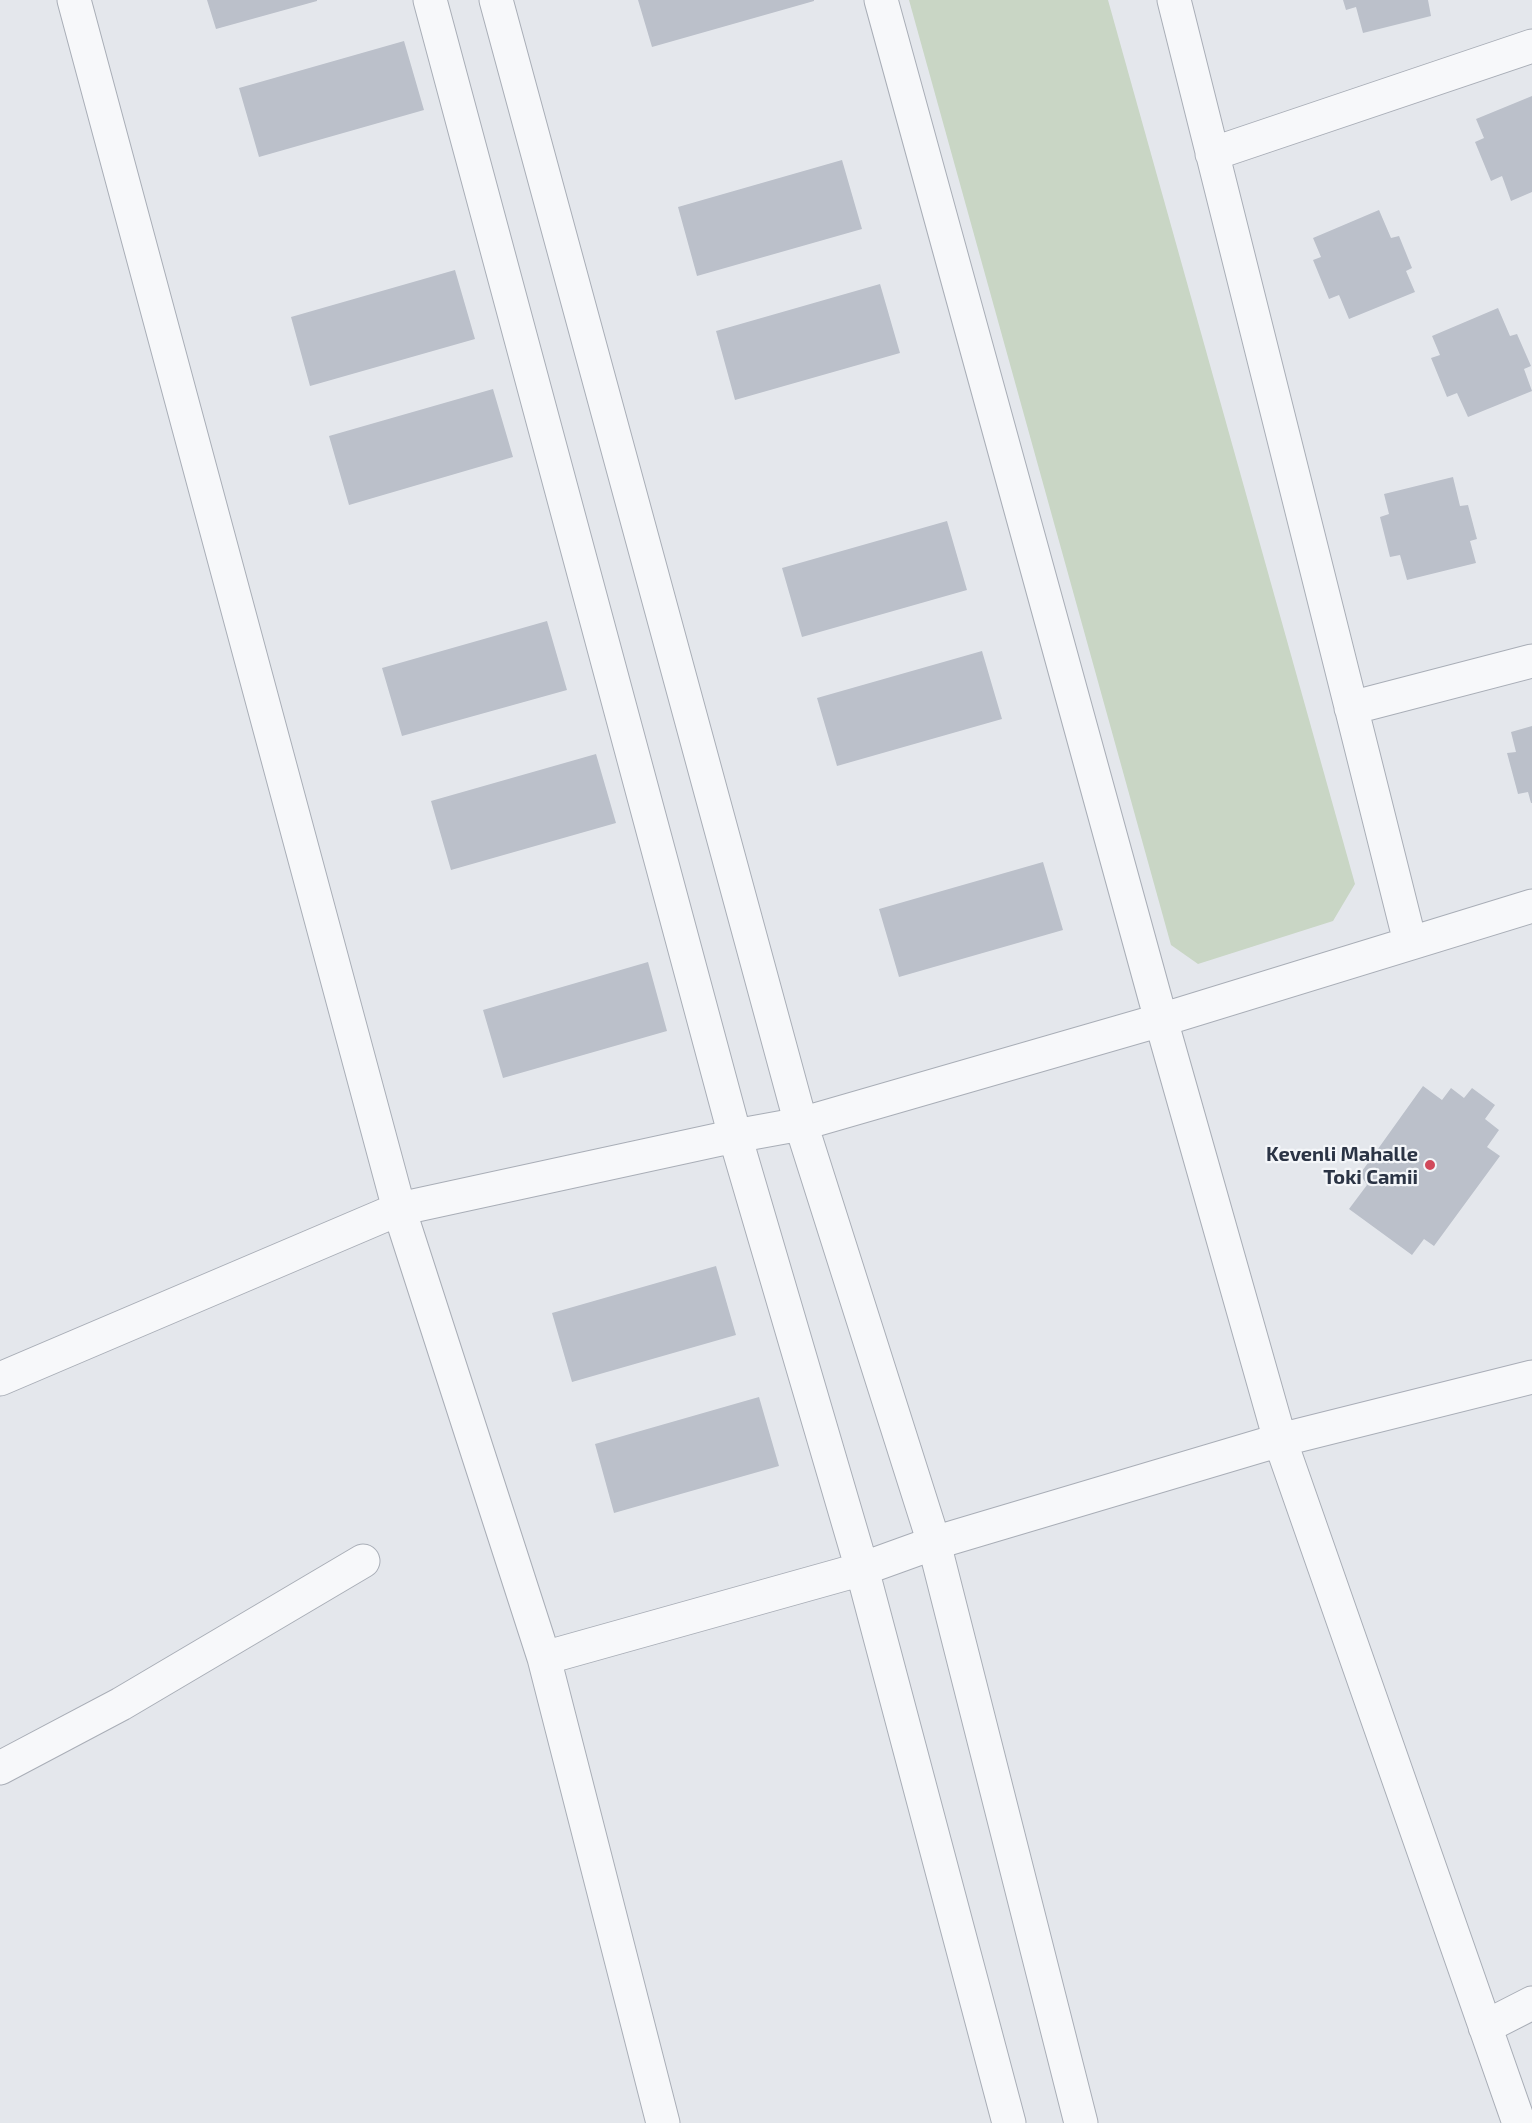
<!DOCTYPE html>
<style>
body{margin:0}
canvas{display:block;background:#e4e7ec}
</style>
<canvas width="1532" height="2123"></canvas>
<script>
const ctx = document.querySelector('canvas').getContext('2d');
ctx.lineJoin = 'round';
function fill(path, color) {
  ctx.fillStyle = color;
  ctx.fill(path, 'evenodd');
}
function toPath(rows) {
  const path = new Path2D();
  for (const r of rows) {
    path.moveTo(r[0], r[1]);
    for (let i = 2; i < r.length; i += 2) path.lineTo(r[i], r[i + 1]);
  }
  return path;
}
function trace(path, color, width, dash) {
  ctx.strokeStyle = color;
  ctx.lineWidth = width;
  ctx.lineCap = dash ? 'butt' : 'round';
  ctx.setLineDash(dash || []);
  ctx.stroke(path);
}
function label(font, color, halo, rows, align = 'center') {
  ctx.font = font + ' "Exo 2",sans-serif';
  ctx.lineWidth = 4.5;
  ctx.setLineDash([]);
  ctx.textBaseline = 'middle';
  ctx.strokeStyle = halo;
  ctx.fillStyle = color;
  for (const [text, x, y, turn = 0] of rows) {
    ctx.save();
    ctx.translate(x, y);
    ctx.rotate((+turn || 0) * Math.PI / 180);
    ctx.textAlign = isNaN(turn) ? turn : align;
    if (halo) ctx.strokeText(text, 0, 0);
    ctx.fillText(text, 0, 0);
    ctx.restore();
  }
}
const green = toPath([
 [909,0,1108,0,1355,884,1333,921,1198,964,1171,945]
]);
const building = toPath([
 [207,0,317,0,317,1,216,29],
 [638,0,814,0,814,1,652,47],
 [1343,0,1428,0,1431,16,1363,33,1356,7,1346,10],
 [404,41,424,110,259,157,239,88],
 [1532,96,1532,192,1511,201,1502,176,1491,181,1475,142,1484,138,1476,119],
 [842,160,862,229,697,276,678,207],
 [1379,210,1391,238,1399,236,1412,268,1406,271,1415,292,1349,319,1339,295,1329,299,1313,260,1321,257,1313,238],
 [455,270,475,339,310,386,291,317],
 [880,284,900,353,735,400,716,331],
 [1498,308,1510,336,1517,334,1531,366,1524,369,1532,391,1468,417,1457,393,1447,397,1431,358,1440,355,1432,336],
 [493,389,513,457,349,505,329,436],
 [1453,477,1460,506,1468,505,1477,539,1470,541,1476,563,1407,580,1400,555,1390,557,1380,517,1389,514,1384,494],
 [947,521,967,590,802,637,782,568],
 [547,621,567,690,402,736,382,668],
 [982,651,1002,719,837,766,817,698],
 [1532,726,1532,803,1531,803,1528,792,1518,794,1507,753,1516,752,1511,732],
 [596,754,616,823,451,870,431,801],
 [1043,862,1063,930,899,977,879,909],
 [648,962,667,1031,503,1078,483,1010],
 [1423,1086,1442,1100,1451,1088,1464,1098,1472,1088,1495,1105,1485,1119,1499,1130,1487,1147,1500,1156,1434,1246,1424,1239,1412,1255,1349,1209,1367,1185,1360,1174],
 [716,1266,736,1335,572,1382,552,1313],
 [759,1397,779,1466,614,1513,595,1444]
]);
const minor = toPath([
 [74,0,399,1209,544,1658,663,2123],
 [430,0,735,1136,862,1569,1009,2123],
 [496,0,801,1124,934,1543,1081,2123],
 [881,0,1161,1020,1280,1440,1519,2123],
 [1174,0,1410,942],
 [1212,154,1532,46],
 [1351,708,1532,661],
 [0,1379,399,1209,735,1136,801,1124,1161,1020,1532,906],
 [544,1658,862,1569,934,1543,1280,1440,1532,1377],
 [0,1768,121,1704,363,1561],
 [1485,2027,1532,2003]
]);
const markers = [
 [1430,1165,6,"#d1495b"]
];
const poiNames = [
 ["Kevenli Mahalle",1418,1154],
 ["Toki Camii",1418,1177]
];
fill(green, '#c9d6c5');
fill(building, '#bbc0ca');
trace(minor, '#a9aeb7', 35);
trace(minor, '#f7f8fa', 33);
for (const [x, y, r, color] of markers) {
  const dot = new Path2D();
  dot.arc(x, y, r, 0, 2 * Math.PI);
  ctx.fillStyle = color;
  ctx.fill(dot);
  trace(dot, '#f4f6f9', 2);
}
label('bold 20px', '#2b3445', '#f4f6f9', poiNames, 'right');
</script>
